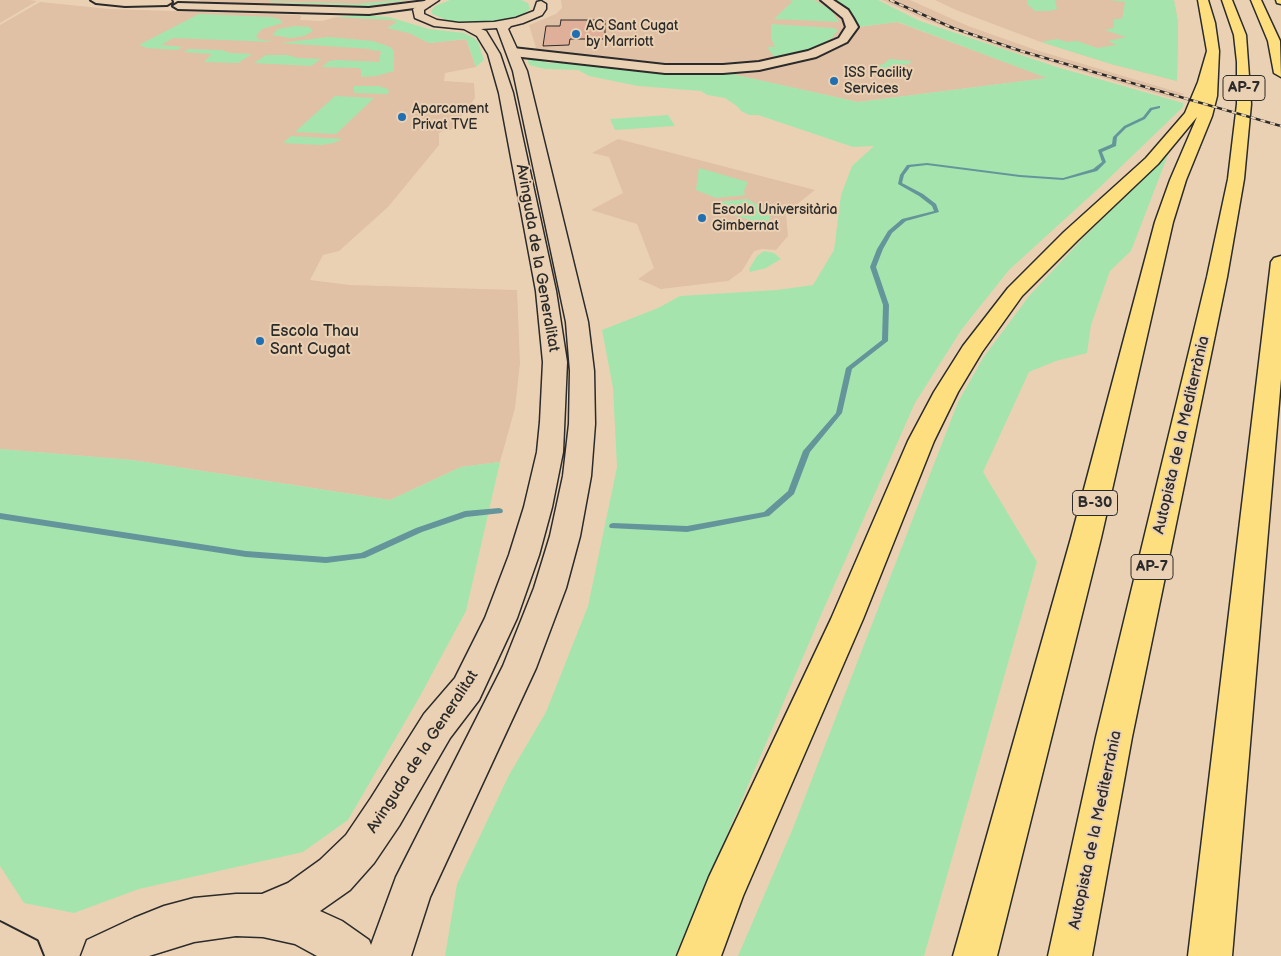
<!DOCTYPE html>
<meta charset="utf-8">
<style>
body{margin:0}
canvas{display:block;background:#ebd1b3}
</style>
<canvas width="1281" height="956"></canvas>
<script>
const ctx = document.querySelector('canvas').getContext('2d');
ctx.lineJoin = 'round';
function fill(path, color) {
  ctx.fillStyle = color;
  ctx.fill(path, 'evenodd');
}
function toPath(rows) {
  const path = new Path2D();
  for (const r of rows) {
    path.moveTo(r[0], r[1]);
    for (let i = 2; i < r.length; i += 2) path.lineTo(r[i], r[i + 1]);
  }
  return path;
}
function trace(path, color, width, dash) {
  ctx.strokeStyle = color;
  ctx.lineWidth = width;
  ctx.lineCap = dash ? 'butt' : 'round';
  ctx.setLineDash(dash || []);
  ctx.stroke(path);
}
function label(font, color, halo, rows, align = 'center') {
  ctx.font = font + ' "Balsamiq Sans",sans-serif';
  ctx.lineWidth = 4;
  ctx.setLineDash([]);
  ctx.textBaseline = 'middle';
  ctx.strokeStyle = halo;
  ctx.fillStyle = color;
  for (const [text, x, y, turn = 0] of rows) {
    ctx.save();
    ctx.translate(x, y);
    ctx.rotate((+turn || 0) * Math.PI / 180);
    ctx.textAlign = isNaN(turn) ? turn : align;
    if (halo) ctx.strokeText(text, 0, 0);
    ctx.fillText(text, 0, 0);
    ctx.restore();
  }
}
const built = toPath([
 [0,0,29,0,37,1,0,23],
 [197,0,412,0,372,7,206,2],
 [561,0,826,0,834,5,851,28,897,22,1048,78,858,102,708,69,666,68,537,51,529,25,556,14,562,8],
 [882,0,910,0,968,26,1036,50,1184,94,1175,99,1008,50,926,20],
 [935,0,1174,0,1178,22,1177,81,1111,64,1038,41,956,10],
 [40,2,110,9,299,15,301,16,300,20,322,21,336,17,368,17,392,20,398,22,388,28,408,32,429,43,466,39,476,67,445,73,444,81,474,83,475,98,451,130,445,130,439,133,439,145,388,207,339,251,323,255,310,280,350,285,517,290,520,363,515,408,500,462,461,467,390,500,132,460,0,449,0,25],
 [618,139,815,190,786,213,788,236,776,250,762,249,754,251,742,271,728,281,661,289,638,279,654,268,637,224,591,210,623,193,609,157,592,153]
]);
const green = toPath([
 [397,0,407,0,368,6,268,2,272,1,357,4],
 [450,0,521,0,528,3,530,9,524,14,510,19,479,23,449,21,432,14,431,11,435,6],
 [789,0,814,0,831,10,839,22,774,19,793,1],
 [833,0,878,0,920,21,1057,67,1183,103,1183,107,1099,188,1009,270,962,329,915,403,821,615,675,956,445,956,457,884,509,775,546,712,588,606,617,467,613,388,602,330,658,308,680,296,777,290,813,285,834,250,841,195,852,166,874,146,853,147,758,115,749,115,741,111,738,107,725,98,707,95,701,91,638,86,589,76,578,70,545,69,529,65,527,57,534,58,548,63,563,63,660,73,723,72,858,102,1047,78,898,22,858,27,853,14],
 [1027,0,1055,0,1057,9,1049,11,1035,11,1026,3,1028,3],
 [1109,0,1174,0,1178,22,1177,81,1111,64,1041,42,1057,39,1067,42,1077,41,1097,48,1117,45,1108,41,1126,37,1105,30,1114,28,1114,19,1122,19,1125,2],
 [199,14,271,17,279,19,283,23,262,29,256,36,258,39,274,42,173,38,161,45,183,47,177,50,147,48,139,45],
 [358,15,389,17,429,29,464,33,474,38,478,42,484,60,476,67,466,39,429,43,409,33,387,28,397,22,392,20,336,17],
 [771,24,833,28,838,30,832,38,816,47,778,58,775,58,767,47,775,47,771,38],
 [295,26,309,27,313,31,304,36,291,38,272,35,278,29],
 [328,37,373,41,390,47,394,51,394,71,376,76,361,77,361,70,358,68,322,67,329,61,337,60,379,62,381,51,370,50,371,49,281,43],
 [189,49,222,50,230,53,252,54,238,63,204,62,212,54,184,52],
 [266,55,287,55,298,58,321,59,311,66,254,63],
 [889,59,911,61,910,64,891,66,889,69,892,73,884,74,871,67,884,64],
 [354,86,378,86,388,89,389,92,387,94,354,93],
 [335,96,374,98,336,134,295,132],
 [668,115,675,126,615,130,610,119],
 [291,136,343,139,333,143,321,145,283,143],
 [1168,155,1131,251,1110,271,1091,325,1087,353,1056,361,1029,372,983,472,1037,562,924,956,738,956,793,828,958,402,983,358,1029,296,1086,235],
 [699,168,748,182,744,191,745,195,716,198,696,190],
 [747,199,771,212,769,226,714,209,717,202],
 [764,251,774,253,781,259,766,268,750,272,749,269,757,256],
 [0,449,132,460,390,500,461,467,500,462,466,611,419,698,348,820,303,852,139,889,74,913,24,903,0,866]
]);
const stream = toPath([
 [1159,106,1160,106,1160,108,1152,110,1145,119,1126,128,1117,137,1116,146,1102,152,1106,162,1097,171,1063,180,1020,177,927,165,910,167,904,175,902,183,923,194,936,204,939,212,906,221,892,233,883,249,876,267,889,305,888,341,852,369,842,413,810,452,794,494,769,516,687,532,610,528,609,526,610,524,613,523,687,526,764,512,788,491,803,451,836,413,846,368,882,340,883,305,870,267,877,249,888,231,902,219,934,211,932,206,919,196,898,184,900,175,907,165,927,163,1020,175,1063,178,1093,169,1102,162,1098,150,1112,144,1113,137,1124,126,1143,117,1150,108,1159,106],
 [499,508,502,509,503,511,502,513,466,517,422,532,365,558,326,563,246,557,0,519,0,513,246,551,326,557,361,553,416,528,465,511,499,508]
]);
const building = toPath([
 [561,20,605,20,605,39,570,39,569,45,543,46,546,26,560,26,561,20]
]);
const minor = toPath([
 [91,0,171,0,172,2,167,5,125,6,96,3,91,0],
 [821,0,833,0,848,10,853,18,858,27,847,42,816,57,759,70,723,73,665,73,513,56,507,52,513,48,665,65,723,65,759,62,808,51,839,38,846,27,843,18,821,0],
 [425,1,430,4,429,6,369,14,178,9,173,6,178,3,369,8,425,1],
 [0,922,37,941,43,956,0,956,0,922]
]);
const tertiary = toPath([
 [426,0,439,0,424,10,424,14,437,20,459,23,494,22,516,18,534,11,537,2,541,1,546,4,546,9,542,15,523,23,511,26,508,29,527,71,588,322,594,371,595,424,591,476,580,536,566,588,536,668,430,897,411,956,317,956,295,944,263,937,236,936,194,942,149,956,81,956,87,940,134,918,164,906,194,898,236,894,262,894,288,883,320,860,346,835,371,798,424,714,455,678,485,618,509,555,524,507,537,452,540,422,543,362,536,291,499,93,488,54,477,36,464,29,434,26,415,18,413,9,426,0],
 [497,28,513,71,566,322,570,371,569,424,563,476,550,536,534,588,503,666,396,877,371,945,369,940,342,921,320,911,350,890,374,863,399,826,450,738,479,700,517,618,539,555,552,507,563,452,567,362,556,291,513,93,500,54,486,31,481,29,497,28]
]);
const trunk = toPath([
 [1198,0,1208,0,1215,23,1219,51,1217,96,1212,116,1186,180,1173,222,1101,538,997,956,953,956,1071,538,1155,222,1170,180,1197,117,1158,164,1078,240,1022,296,982,352,958,392,934,441,863,619,743,896,721,956,677,956,709,877,831,619,908,441,934,392,963,346,1008,288,1064,232,1146,158,1185,113,1198,82,1207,51,1198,0],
 [1276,0,1281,0,1281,4,1277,3,1276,0]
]);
const motorway = toPath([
 [1222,0,1232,0,1246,35,1251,104,1244,179,1227,277,1132,737,1092,956,1048,956,1096,737,1207,277,1228,179,1237,104,1237,62,1234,35,1222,0],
 [1251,0,1261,0,1280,41,1281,77,1274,73,1268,41,1251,0],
 [1281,256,1281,379,1232,956,1188,956,1271,262,1274,258,1281,256]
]);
const rail = toPath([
 [890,0,953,28,1021,51,1281,126]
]);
const markers = [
 [576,34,5,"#1f6fb2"],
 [834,81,5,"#1f6fb2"],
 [402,117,5,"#1f6fb2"],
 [702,218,5,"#1f6fb2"],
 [260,341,5,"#1f6fb2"]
];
const farPoinames = [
 ["AC Sant Cugat",586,26],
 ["by Marriott",586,42],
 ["ISS Facility",844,73],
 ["Services",844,89],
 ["Aparcament",412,109],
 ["Privat TVE",412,125],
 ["Escola Universitària",712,210],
 ["Gimbernat",712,226]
];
const shields = [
 [1244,88,42],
 [1095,503,45],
 [1152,567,42]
];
const shieldNames = [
 ["AP-7",1244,88],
 ["B-30",1095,503],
 ["AP-7",1152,567]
];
const streetNames = [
 ["Avinguda de la Generalitat",537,258,80],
 ["Autopista de la Mediterrània",1182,435,-77],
 ["Avinguda de la Generalitat",423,752,-57],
 ["Autopista de la Mediterrània",1096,830,-78]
];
const poiNames = [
 ["Escola Thau",270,332],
 ["Sant Cugat",270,350]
];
fill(built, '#e0c1a6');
fill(green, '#a5e5ad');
fill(stream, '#64959b');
fill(building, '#e0af99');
trace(building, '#2b2b2b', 1);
trace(minor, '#2b2b2b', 4);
trace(tertiary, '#2b2b2b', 3);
trace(trunk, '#2b2b2b', 3);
trace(motorway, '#2b2b2b', 3);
fill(minor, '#ebd1b3');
fill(tertiary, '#ebd1b3');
fill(trunk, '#fedf80');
fill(motorway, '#fedf80');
trace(rail, '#2b2b2b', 2.5);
trace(rail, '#ebd1b3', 2, [5]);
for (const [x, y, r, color] of markers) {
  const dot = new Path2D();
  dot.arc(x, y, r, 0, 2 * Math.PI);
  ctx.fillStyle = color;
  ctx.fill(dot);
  trace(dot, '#ebd1b3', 2);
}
label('14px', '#2b2b2b', '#ebd1b3', farPoinames, 'left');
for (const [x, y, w] of shields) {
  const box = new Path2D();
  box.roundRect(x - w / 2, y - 12.5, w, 25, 4);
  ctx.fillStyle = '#ebd1b3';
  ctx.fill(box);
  trace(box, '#2b2b2b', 1);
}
label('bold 15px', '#2b2b2b', null, shieldNames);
label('16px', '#2b2b2b', '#ebd1b3', streetNames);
label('16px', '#2b2b2b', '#ebd1b3', poiNames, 'left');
</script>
